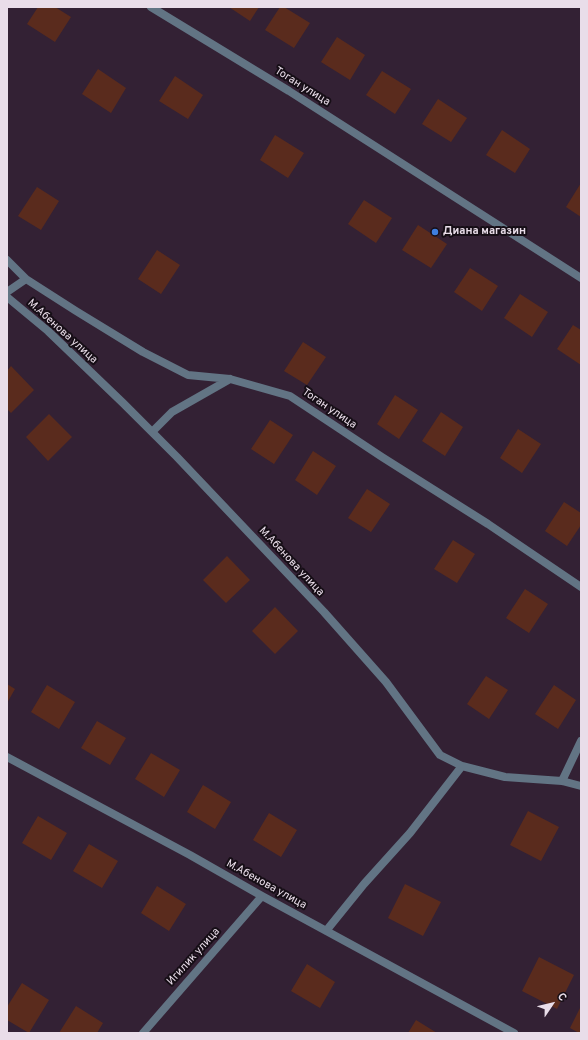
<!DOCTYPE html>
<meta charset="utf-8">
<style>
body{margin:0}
#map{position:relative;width:588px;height:1040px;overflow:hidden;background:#332134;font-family:Overpass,sans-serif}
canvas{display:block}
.frame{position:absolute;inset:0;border:8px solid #e9dde9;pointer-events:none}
.north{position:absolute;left:532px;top:984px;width:40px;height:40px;-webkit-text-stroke:3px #160e16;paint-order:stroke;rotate:55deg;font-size:11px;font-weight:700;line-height:16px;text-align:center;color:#e9dde9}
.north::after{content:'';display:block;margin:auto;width:14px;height:18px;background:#e9dde9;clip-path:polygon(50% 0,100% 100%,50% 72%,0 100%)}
</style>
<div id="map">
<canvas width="588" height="1040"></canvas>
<div class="frame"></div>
<div class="north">С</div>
</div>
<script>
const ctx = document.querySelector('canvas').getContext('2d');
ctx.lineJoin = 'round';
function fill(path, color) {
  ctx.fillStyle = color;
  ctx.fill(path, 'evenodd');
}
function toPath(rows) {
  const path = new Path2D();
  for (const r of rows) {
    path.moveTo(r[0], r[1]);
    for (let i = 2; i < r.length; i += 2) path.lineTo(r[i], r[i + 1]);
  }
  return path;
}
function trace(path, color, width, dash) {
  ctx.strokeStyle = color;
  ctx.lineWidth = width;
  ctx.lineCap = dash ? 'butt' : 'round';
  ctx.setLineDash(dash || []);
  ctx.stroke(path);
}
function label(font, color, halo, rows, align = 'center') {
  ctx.font = font + ' Overpass,sans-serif';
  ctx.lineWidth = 4;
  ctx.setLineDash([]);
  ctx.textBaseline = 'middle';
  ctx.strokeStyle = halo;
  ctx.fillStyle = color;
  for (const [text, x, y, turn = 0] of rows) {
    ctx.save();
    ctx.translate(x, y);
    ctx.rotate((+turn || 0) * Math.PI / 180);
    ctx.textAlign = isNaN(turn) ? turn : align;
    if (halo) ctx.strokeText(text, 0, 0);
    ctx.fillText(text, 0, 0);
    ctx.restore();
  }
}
const building = toPath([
 [38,7,55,7,71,17,55,42,27,24],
 [229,7,259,7,250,21],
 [280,7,284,7,310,23,294,48,265,30],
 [337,37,365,55,350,80,321,62],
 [98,69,126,88,111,113,82,94],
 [382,71,411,89,395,114,366,95],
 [175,76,203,95,188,119,159,101],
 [438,99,467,118,451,142,422,124],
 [502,130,530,149,515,173,486,155],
 [275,135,304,153,288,178,260,160],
 [581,183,581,217,566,207],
 [37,187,59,201,41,230,18,216],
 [364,200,392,218,376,243,348,224],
 [418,225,447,244,431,268,402,250],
 [157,250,180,265,161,294,138,279],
 [470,268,498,286,482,311,454,292],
 [520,294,548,312,532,337,504,318],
 [573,325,581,330,581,365,557,349],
 [303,342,326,357,307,385,284,371],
 [11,366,34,390,11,413,7,409,7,371],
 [395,395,418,410,399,439,377,424],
 [441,412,463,427,445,456,422,441],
 [49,414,72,437,48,461,26,437],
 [270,420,293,435,274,464,251,449],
 [518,429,541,444,522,473,500,458],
 [313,451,336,466,317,495,295,480],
 [367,489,390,504,371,532,348,518],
 [564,502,581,513,581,525,567,546,545,531],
 [453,540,475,554,457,583,434,569],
 [227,556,250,580,226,603,203,580],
 [525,589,548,604,529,633,506,618],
 [275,607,298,631,275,654,252,631],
 [486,676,508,690,489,719,467,704],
 [7,684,15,689,7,703],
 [47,685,75,702,59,729,31,712],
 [554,685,576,700,558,729,535,714],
 [97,721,126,738,110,765,81,748],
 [151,753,180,770,164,797,135,779],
 [203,785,231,802,215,829,187,812],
 [528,811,559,827,541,861,510,845],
 [269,813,297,830,281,857,253,840],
 [38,816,67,833,51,860,22,843],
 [89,844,118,861,102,888,73,871],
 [405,884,441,902,423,936,388,918],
 [157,886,186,904,169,931,141,913],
 [539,957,574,975,557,1009,522,991],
 [307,964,335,982,320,1008,291,991],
 [22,983,49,1000,29,1033,7,1020,7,1007],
 [76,1006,103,1023,97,1033,59,1033],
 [581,1006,581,1033,579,1033,570,1028],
 [416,1020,437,1033,408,1033]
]);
const minor = toPath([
 [151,7,289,91,581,278],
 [7,260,26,279],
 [7,292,26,279,76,311,143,352,188,375,230,379,290,396,382,457,488,524,581,587],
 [7,297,48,331,123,403,177,457,324,612,386,682,440,755,462,766,505,777,562,781,581,786],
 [152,432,172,412,230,379],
 [7,757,190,855,262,896,514,1033],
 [562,781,581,741],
 [326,931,364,884,410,833,462,766],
 [143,1033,262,896]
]);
const markers = [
 [435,232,4,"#3f7fe0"]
];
const streetNames = [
 ["Тоган улица",302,87,32],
 ["М.Абенова улица",62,332,42],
 ["Тоган улица",329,409,34],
 ["М.Абенова улица",291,562,47],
 ["М.Абенова улица",266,885,29],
 ["Игилик улица",194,957,-48]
];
const poiNames = [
 ["Диана магазин",443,232]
];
fill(building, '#5a2b1d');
trace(minor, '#627484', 8);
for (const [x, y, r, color] of markers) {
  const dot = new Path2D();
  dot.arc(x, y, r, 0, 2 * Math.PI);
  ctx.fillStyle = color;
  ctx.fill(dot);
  trace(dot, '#160e16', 1.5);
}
label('11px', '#e9dde9', '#160e16', streetNames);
label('bold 11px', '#e9dde9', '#160e16', poiNames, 'left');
</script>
